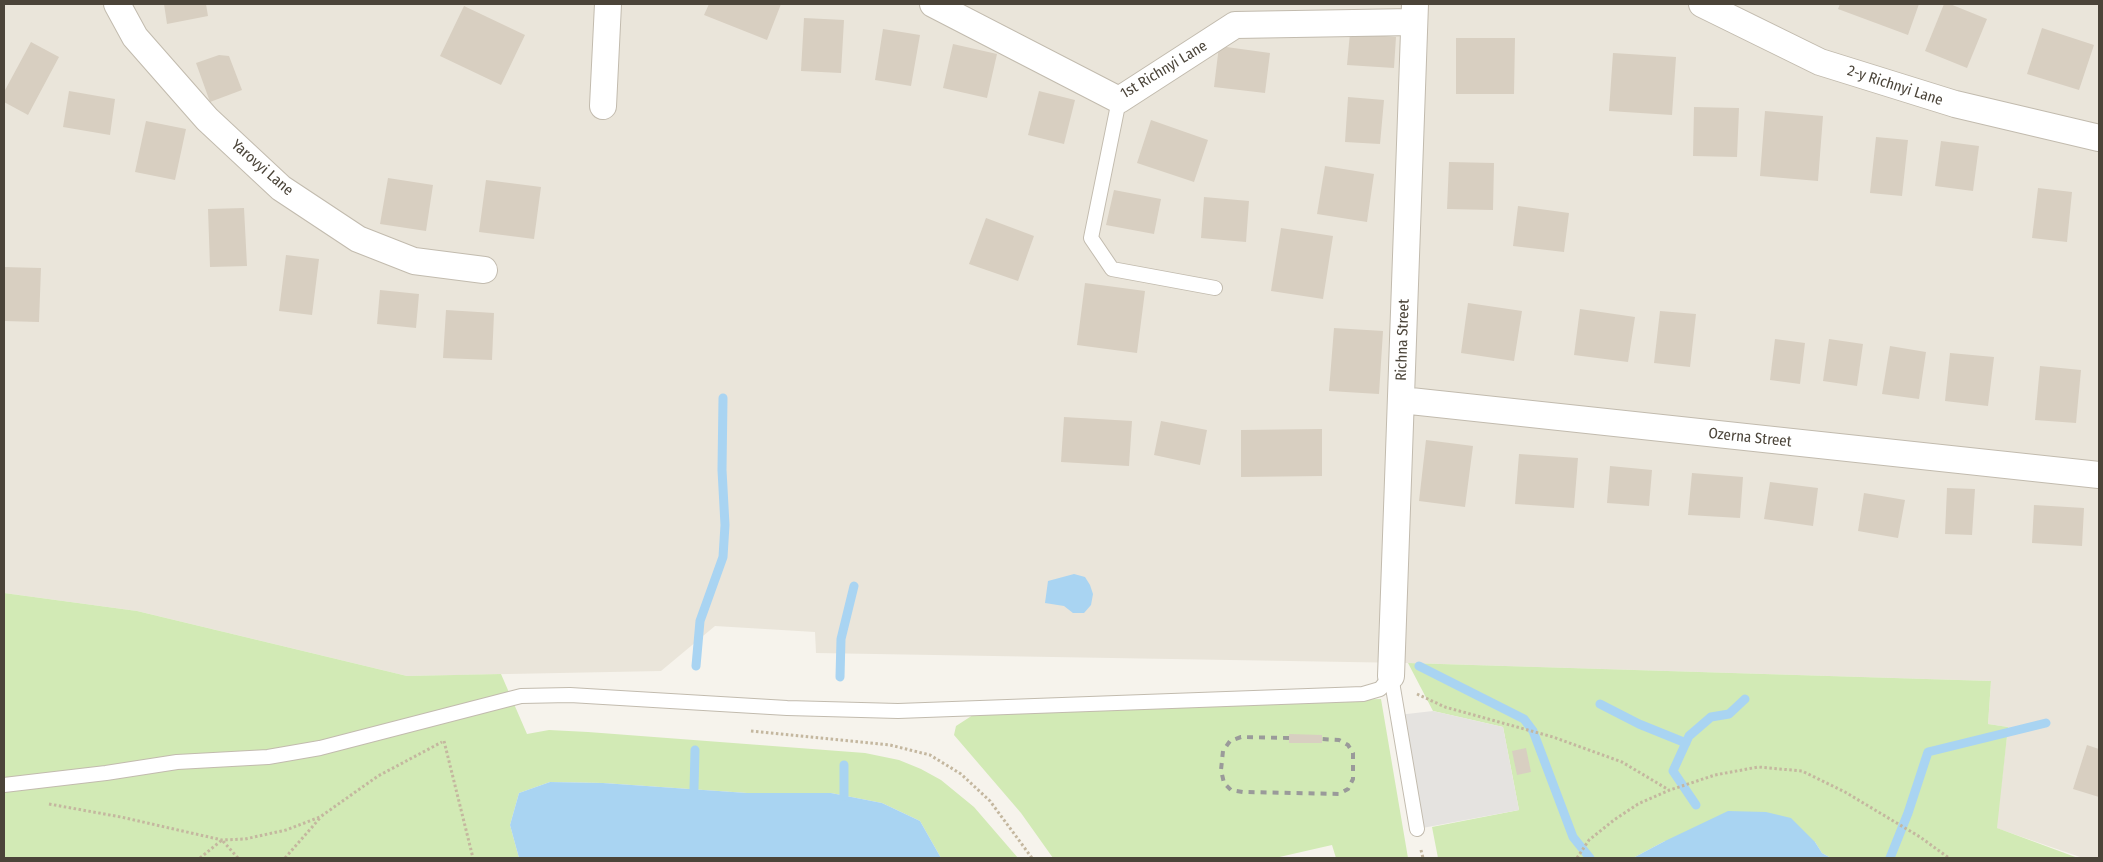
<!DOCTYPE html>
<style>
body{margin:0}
#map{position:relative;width:2103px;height:862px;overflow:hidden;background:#f6f3ec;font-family:"Fira Sans Condensed",sans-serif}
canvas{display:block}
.frame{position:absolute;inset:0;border:5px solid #4b4439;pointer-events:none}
</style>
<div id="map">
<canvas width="2103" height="862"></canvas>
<div class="frame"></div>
</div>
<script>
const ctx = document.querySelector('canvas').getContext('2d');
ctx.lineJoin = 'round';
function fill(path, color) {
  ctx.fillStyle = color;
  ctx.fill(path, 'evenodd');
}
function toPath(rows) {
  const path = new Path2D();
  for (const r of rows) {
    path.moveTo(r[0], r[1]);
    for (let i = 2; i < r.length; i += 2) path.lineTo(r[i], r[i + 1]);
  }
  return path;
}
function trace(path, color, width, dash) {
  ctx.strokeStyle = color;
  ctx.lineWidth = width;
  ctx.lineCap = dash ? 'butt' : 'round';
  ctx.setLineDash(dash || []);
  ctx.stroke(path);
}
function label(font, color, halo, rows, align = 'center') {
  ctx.font = font + ' "Fira Sans Condensed",sans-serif';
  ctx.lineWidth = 4;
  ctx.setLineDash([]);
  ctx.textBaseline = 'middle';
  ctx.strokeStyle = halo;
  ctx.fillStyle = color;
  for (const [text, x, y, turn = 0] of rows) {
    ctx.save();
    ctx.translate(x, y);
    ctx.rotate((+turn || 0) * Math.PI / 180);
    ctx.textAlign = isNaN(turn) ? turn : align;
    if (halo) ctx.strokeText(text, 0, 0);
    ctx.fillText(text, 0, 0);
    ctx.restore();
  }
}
const residential = toPath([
 [4,4,2099,4,2099,858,2083,858,1996,828,2008,727,1988,724,1991,681,1408,663,816,653,815,632,715,626,661,671,407,676,137,611,4,593]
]);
const green = toPath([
 [4,593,137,611,407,676,501,674,527,734,549,730,588,732,865,753,899,760,921,769,941,780,974,807,1018,858,941,858,920,821,882,803,831,793,747,793,603,783,550,782,519,793,510,825,519,858,4,858],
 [1408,663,1991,681,1988,724,2008,727,1997,828,2078,858,1831,858,1822,853,1815,842,1665,841,1633,858,1438,858,1432,827,1519,810,1503,727,1433,711],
 [1381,699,1408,858,1336,858,1332,845,1275,858,1053,858,1021,813,954,735,956,726,973,715,1106,707]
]);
const parking = toPath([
 [1433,711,1503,727,1519,810,1417,829,1398,715]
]);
const water = toPath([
 [1074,574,1085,577,1090,585,1093,594,1091,605,1084,613,1073,613,1064,606,1045,603,1048,581],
 [550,782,603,783,747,793,831,793,882,803,920,821,941,858,519,858,510,825,519,793],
 [1728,811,1766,812,1791,818,1815,842,1822,853,1831,858,1633,858,1665,841]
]);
const stream = toPath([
 [696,666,700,621,723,557,725,525,722,470,723,398],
 [1419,666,1524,719,1533,731,1573,837,1590,858],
 [840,677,841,639,854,586],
 [1600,704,1639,724,1686,743],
 [844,765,844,796],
 [694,789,695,750],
 [1696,805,1673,771,1689,736,1711,717,1729,714,1745,699],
 [1890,858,1908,813,1928,752,2046,723]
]);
const building = toPath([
 [164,4,206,4,208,16,167,24],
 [709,4,781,4,767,40,704,15],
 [1840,4,1919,4,1908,35,1838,9],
 [1944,4,1950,4,1987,19,1967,68,1925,51],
 [464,6,525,35,501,85,440,56],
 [804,18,844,20,841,73,801,71],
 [2042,28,2094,45,2079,90,2027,74],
 [883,29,920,35,911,86,875,80],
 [1350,33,1396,37,1394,68,1347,65],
 [1456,38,1515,38,1514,94,1456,94],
 [31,42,59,57,28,115,4,102,4,92],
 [953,44,997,54,987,98,943,88],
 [1219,46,1270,53,1265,93,1214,87],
 [1613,53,1676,57,1672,115,1609,111],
 [219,55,229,56,242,90,210,102,196,63],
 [69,91,115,99,110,135,63,127],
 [1039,91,1075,100,1064,144,1028,135],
 [1348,97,1384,100,1380,144,1345,142],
 [1694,107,1739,108,1737,157,1693,156],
 [1765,111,1823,116,1818,181,1760,176],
 [1151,120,1208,140,1194,182,1137,163],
 [146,121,186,129,175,180,135,172],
 [1876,137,1908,140,1902,196,1870,193],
 [1941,141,1979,146,1973,191,1935,186],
 [1449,162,1494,163,1493,210,1447,209],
 [1325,166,1374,174,1367,222,1317,214],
 [388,178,433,185,426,231,380,224],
 [486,180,541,187,534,239,479,232],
 [2038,188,2072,192,2067,242,2032,238],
 [1114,190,1161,199,1154,234,1106,225],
 [1204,197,1249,201,1246,242,1201,238],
 [1518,206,1569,213,1564,252,1513,246],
 [244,208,247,266,210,267,208,209],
 [986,218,1034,236,1018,281,969,264],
 [1281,228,1333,236,1323,299,1271,291],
 [286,255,319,259,312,315,279,311],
 [4,267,41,268,39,322,4,321],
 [1085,283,1145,291,1137,353,1077,345],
 [380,290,419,294,416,328,377,324],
 [1468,303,1522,311,1514,361,1461,353],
 [1580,309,1635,317,1628,362,1574,355],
 [446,310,494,313,492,360,443,358],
 [1660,311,1696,314,1690,367,1654,363],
 [1334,328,1383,331,1379,394,1329,391],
 [1775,339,1805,343,1800,384,1770,380],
 [1829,339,1863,344,1857,386,1823,381],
 [1890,346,1926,352,1919,399,1882,394],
 [1950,353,1994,357,1988,406,1945,401],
 [2040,366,2081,370,2076,423,2035,420],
 [1064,417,1132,421,1129,466,1061,462],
 [1161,421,1207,430,1200,465,1154,455],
 [1322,429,1322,476,1241,477,1241,430],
 [1426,440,1473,446,1465,507,1419,501],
 [1519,454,1578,458,1574,508,1515,504],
 [1610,466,1652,470,1649,506,1607,503],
 [1692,473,1743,477,1740,518,1688,515],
 [1770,482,1818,488,1813,526,1764,519],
 [1947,488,1975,489,1972,535,1945,534],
 [1864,493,1905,500,1898,538,1858,531],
 [2034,505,2084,508,2082,546,2032,543],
 [1289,734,1322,735,1322,743,1289,743],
 [2087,745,2099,749,2099,797,2073,789],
 [1526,748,1531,772,1517,775,1512,751]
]);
const path = toPath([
 [1417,694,1445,707,1553,737,1622,762,1669,790],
 [751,731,890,745,930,755,961,774,990,801,1032,858],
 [444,741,473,858],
 [49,804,121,817,222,840,245,839,286,830,320,817,378,776,442,742],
 [1421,850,1423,858],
 [200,858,222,840,238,858],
 [285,858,320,818],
 [1577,858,1589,840,1614,820,1638,804,1670,790,1715,775,1758,767,1802,771,1845,792,1920,837,1949,858]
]);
const service = toPath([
 [1119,100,1091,238,1112,269,1215,288],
 [1391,676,1417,829],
 [4,785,106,773,177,762,268,757,320,748,521,696,570,695,787,708,898,711,1363,694,1380,689,1391,676]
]);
const minor = toPath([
 [117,4,135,37,207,119,281,188,358,239,414,261,484,270],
 [933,4,1119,100,1235,25,1413,22],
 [1702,4,1820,62,1955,104,2099,138],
 [603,106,608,4],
 [1401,400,2099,475],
 [1391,676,1415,4]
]);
const rail = toPath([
 [1289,738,1241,737,1230,741,1223,751,1221,770,1224,783,1231,790,1243,792,1339,794,1348,789,1353,779,1353,753,1348,745,1339,740,1322,739]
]);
const streetNames = [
 ["1st Richnyi Lane",1164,70,-31],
 ["2-y Richnyi Lane",1895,86,18],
 ["Yarovyi Lane",262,168,41],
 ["Richna Street",1403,340,-88],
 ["Ozerna Street",1750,438,6]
];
fill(residential, '#eae5da');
fill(green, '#d2eab5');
fill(parking, '#e5e3e0');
fill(water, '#a9d4f2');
trace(stream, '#a9d4f2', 9);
fill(building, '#d8cfc1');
trace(service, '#c2bbae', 16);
trace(minor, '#c2bbae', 28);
trace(path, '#c4b79f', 3, [2.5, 2.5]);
trace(service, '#fff', 14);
trace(minor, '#fff', 26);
trace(rail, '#9a9a9a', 4, [6, 6]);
label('15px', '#4b4439', '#fff', streetNames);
</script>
